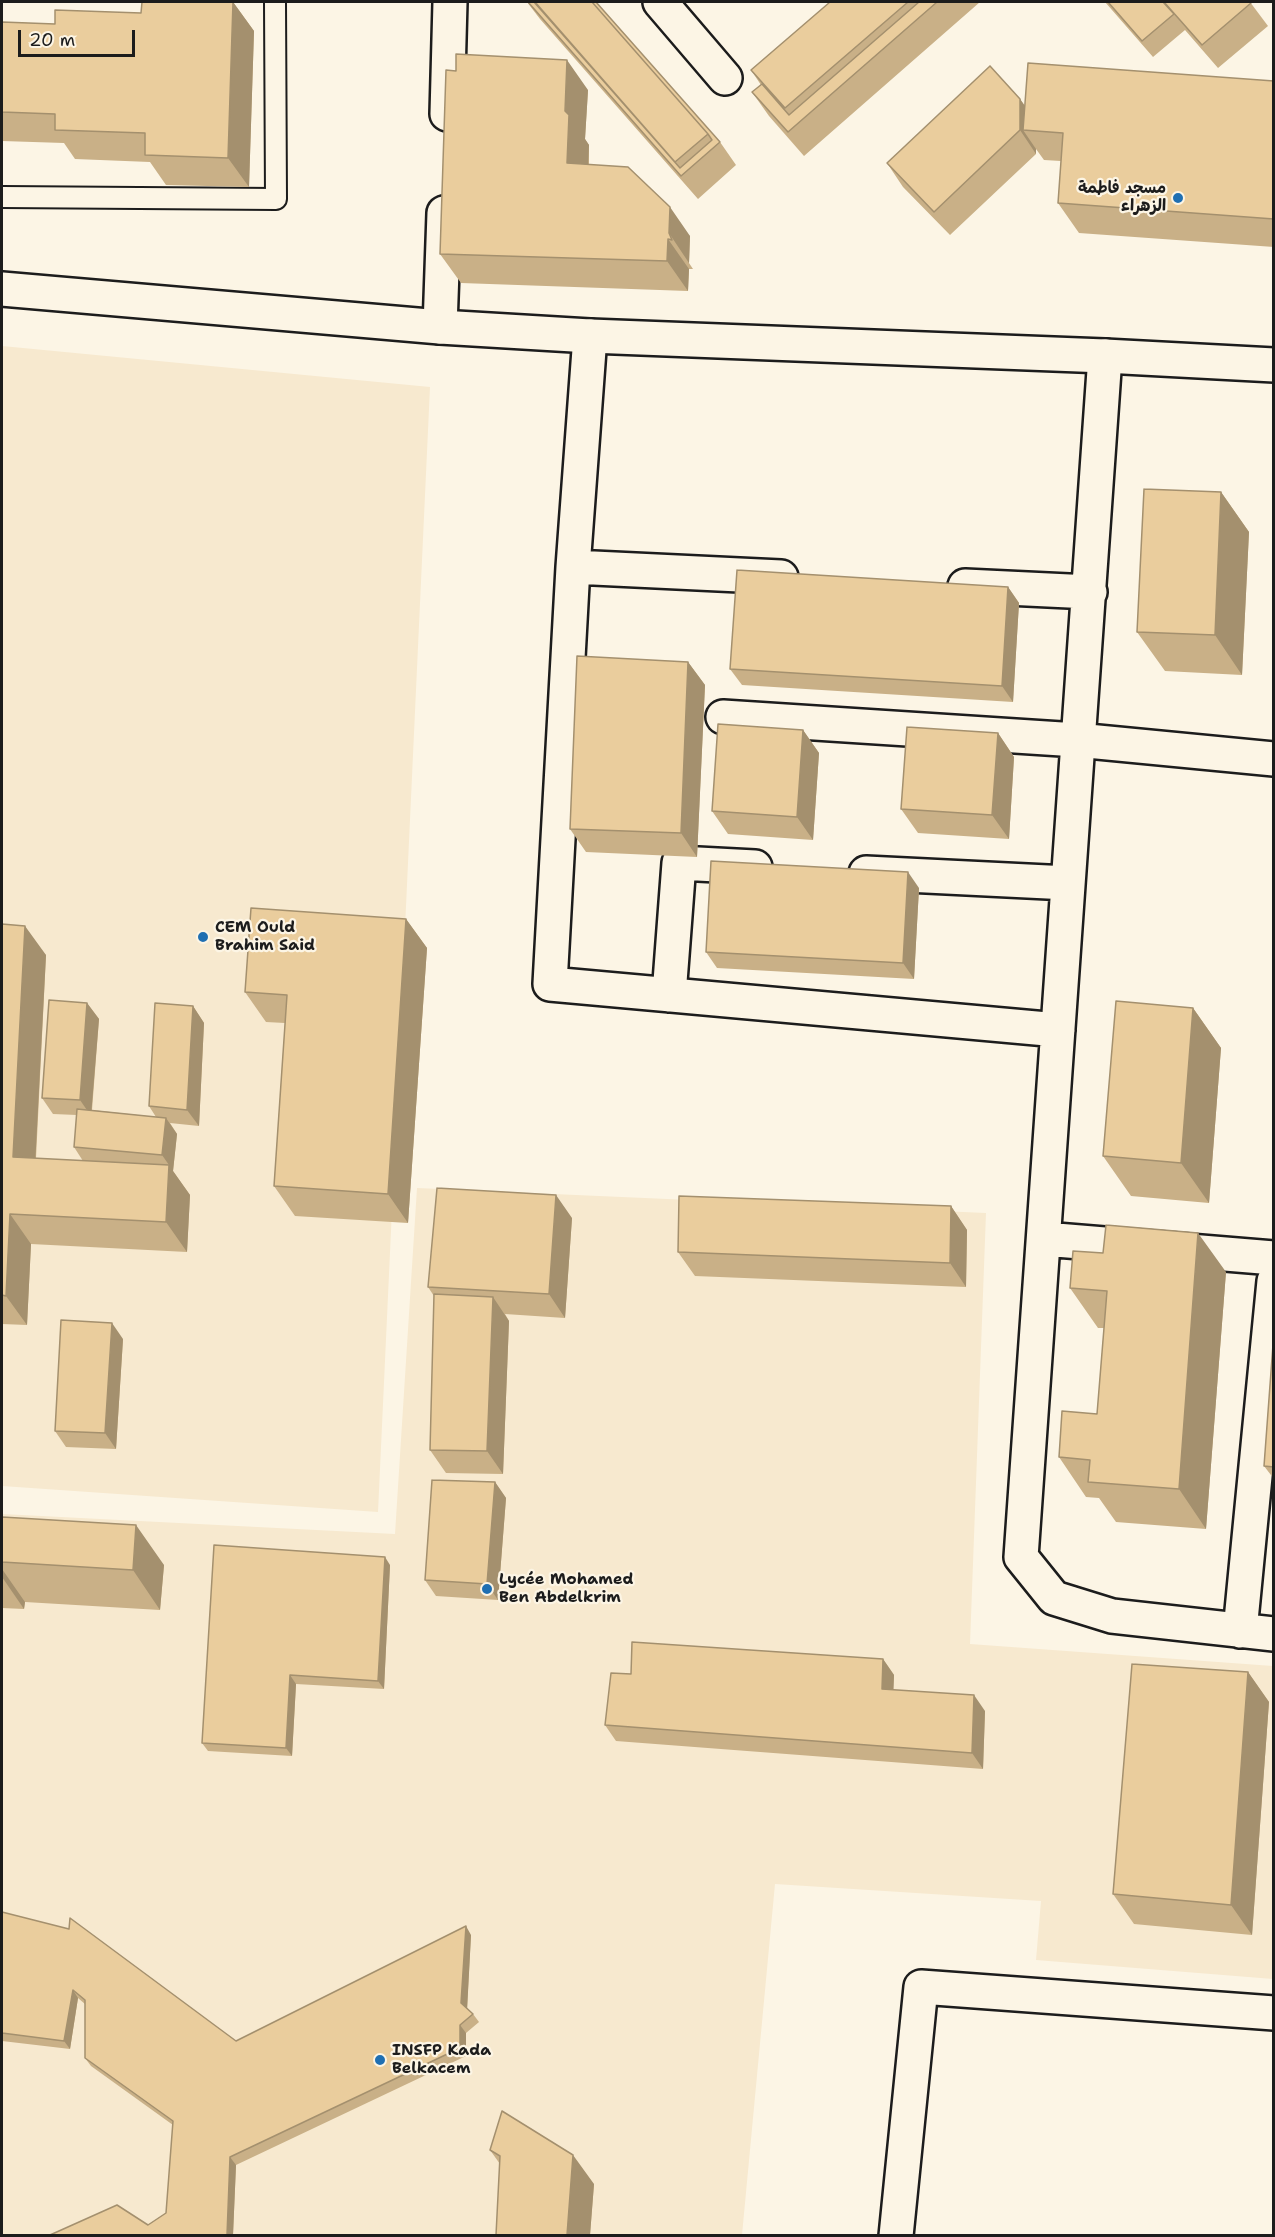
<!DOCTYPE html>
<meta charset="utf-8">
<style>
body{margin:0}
#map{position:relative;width:1275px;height:2237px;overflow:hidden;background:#fcf5e5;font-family:"Shantell Sans",sans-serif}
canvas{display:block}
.frame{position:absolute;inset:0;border:3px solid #1c1c1c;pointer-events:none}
.scale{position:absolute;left:18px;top:30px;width:117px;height:27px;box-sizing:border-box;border:3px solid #1c1c1c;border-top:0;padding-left:8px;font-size:18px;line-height:21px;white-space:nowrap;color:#1c1c1c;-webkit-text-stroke:4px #fcf5e5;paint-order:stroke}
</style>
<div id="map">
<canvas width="1275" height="2237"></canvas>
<div class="frame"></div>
<div class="scale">20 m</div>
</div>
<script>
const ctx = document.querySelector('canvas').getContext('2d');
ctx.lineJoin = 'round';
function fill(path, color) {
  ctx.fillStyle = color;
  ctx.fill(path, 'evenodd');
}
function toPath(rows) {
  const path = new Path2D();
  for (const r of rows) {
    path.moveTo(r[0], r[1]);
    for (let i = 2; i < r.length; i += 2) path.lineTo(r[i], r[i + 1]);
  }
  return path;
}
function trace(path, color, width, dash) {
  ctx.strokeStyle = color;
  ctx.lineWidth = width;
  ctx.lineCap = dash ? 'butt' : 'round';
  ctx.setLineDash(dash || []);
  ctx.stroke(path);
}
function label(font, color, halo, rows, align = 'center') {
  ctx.font = font + ' "Shantell Sans","Playpen Sans Arabic",sans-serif';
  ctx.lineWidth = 4.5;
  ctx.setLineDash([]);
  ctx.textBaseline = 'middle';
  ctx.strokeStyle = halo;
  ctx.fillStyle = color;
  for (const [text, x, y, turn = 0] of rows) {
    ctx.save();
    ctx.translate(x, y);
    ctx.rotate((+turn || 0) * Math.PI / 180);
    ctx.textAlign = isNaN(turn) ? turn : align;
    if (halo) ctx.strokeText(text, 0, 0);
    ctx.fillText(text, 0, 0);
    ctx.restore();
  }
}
const built = toPath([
 [2,346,430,387,378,1512,2,1486],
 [417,1188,986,1213,970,1644,1273,1666,1273,1979,1036,1960,1041,1901,775,1884,742,2235,2,2235,2,1514,395,1534]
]);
const service = toPath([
 [2,197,276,199,275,2]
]);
const minor = toPath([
 [660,2,725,78],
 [447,114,450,2],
 [440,327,444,213],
 [590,336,573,567,550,984,1058,1030],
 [1105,356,1021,1557,1054,1598,1112,1616,1274,1634],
 [573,567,781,577],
 [965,586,1090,592],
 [723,717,1077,740,1274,759],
 [866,873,1068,883],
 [669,995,679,863,755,867],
 [1044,1239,1274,1258],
 [1240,1631,1274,1281],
 [896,2236,921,1987,1274,2013]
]);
const tertiary = toPath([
 [2,289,440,327,590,336,1105,356,1274,365]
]);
const wall = toPath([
 [233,2,254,31,249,187,166,185,150,162,75,159,64,143,2,141,2,158,2,22,55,24],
 [527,2,596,2,720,142,736,165,698,199,540,19],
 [830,2,980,2,804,156,769,116,752,92,761,85,751,70],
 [1105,2,1250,2,1268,26,1218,68,1185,30,1153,57],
 [1274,81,1274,247,1079,233,1058,203,1061,161,1044,160,1036,149,1036,154,950,235,903,187,887,163,1020,99,1025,106],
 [588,90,585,139,589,145,589,164,690,236,689,263,693,269,689,269,688,291,461,283,440,254],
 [1221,492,1249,532,1242,675,1165,671,1137,632],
 [1008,587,1019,603,1013,702,742,685,730,669],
 [688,662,705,685,697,857,586,852,570,829],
 [803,730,819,753,813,840,728,834,712,811],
 [998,733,1014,757,1009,839,918,833,901,809],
 [919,888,914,979,717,968,706,952],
 [406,919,427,948,408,1223,295,1216,274,1186,285,1023,266,1022,245,992],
 [2,924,46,955,36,1158,83,1161,74,1147,77,1115,53,1114,42,1098,87,1003,99,1019,92,1110,156,1117,149,1106,193,1006,204,1023,199,1126,170,1123,177,1134,173,1171,190,1195,187,1252,31,1244,27,1325,2,1324],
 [1193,1008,1221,1048,1209,1203,1131,1196,1103,1156],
 [951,1206,967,1230,966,1287,695,1276,678,1252],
 [572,1218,565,1318,505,1314,509,1321,503,1474,446,1473,430,1450,434,1296,428,1287],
 [1226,1272,1206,1529,1116,1522,1099,1498,1086,1497,1059,1457,1097,1414,1104,1328,1098,1328,1070,1288],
 [1274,1331,1274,1479,1264,1466],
 [123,1339,116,1449,66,1447,55,1431],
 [495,1482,506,1498,498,1600,436,1596,425,1580],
 [2,1517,164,1565,160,1610,25,1602,24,1609,2,1608],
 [390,1565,384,1689,296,1684,292,1756,208,1751,202,1743],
 [883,1659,894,1675,893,1690,985,1711,983,1769,616,1741,605,1725,631,1674],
 [1248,1672,1269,1702,1252,1935,1134,1924,1113,1894],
 [2,1912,236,2041,471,1935,467,2008,473,2014,479,2022,466,2033,466,2056,236,2165,233,2235,148,2225,166,2213,173,2125,91,2066,85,2058,85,2004,78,1998,70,2049,2,2041],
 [490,2150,594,2184,590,2235,496,2235,500,2164]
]);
const shadedWall = toPath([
 [233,2,254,31,249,187,228,158],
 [567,60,588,90,585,139,589,145,587,193,567,163,565,111],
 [1020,99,1036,122,1023,130,1036,149,1036,154,1020,130],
 [670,207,690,236,689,263,693,269,669,233],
 [668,239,689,269,688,291,667,261],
 [1221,492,1249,532,1242,675,1215,635],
 [1008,587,1019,603,1013,702,1002,686],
 [688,662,705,685,697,857,681,833],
 [803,730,819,753,813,840,797,817],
 [998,733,1014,757,1009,839,992,815],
 [908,872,919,888,914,979,903,963],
 [406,919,427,948,408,1223,388,1194],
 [25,926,46,955,34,1186,13,1157],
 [87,1003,99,1019,91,1116,80,1100],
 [193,1006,204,1023,199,1126,187,1110],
 [1193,1008,1221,1048,1209,1203,1181,1163],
 [166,1118,177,1134,173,1171,190,1195,187,1252,166,1222,169,1165,162,1155],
 [556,1195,572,1218,565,1318,549,1294],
 [951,1206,967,1230,966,1287,950,1263],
 [10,1214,31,1244,27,1325,6,1296],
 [1198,1233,1226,1272,1206,1529,1179,1489],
 [493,1297,509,1321,503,1474,487,1451],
 [112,1323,123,1339,116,1449,105,1433],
 [495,1482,506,1498,498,1600,487,1584],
 [136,1525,164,1565,160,1610,133,1570],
 [385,1557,390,1565,384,1689,378,1681],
 [2,1569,25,1602,24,1609,2,1577],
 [883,1659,894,1675,893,1705,882,1689],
 [1248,1672,1269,1702,1252,1935,1231,1905],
 [290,1675,296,1684,292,1756,286,1748],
 [974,1695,985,1711,983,1769,972,1753],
 [466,1926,471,1935,467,2011,461,2003],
 [73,1990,78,1998,70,2049,64,2041],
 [460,2025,466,2033,466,2056,460,2048],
 [573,2155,594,2184,590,2235,567,2235],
 [230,2157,236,2165,233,2235,227,2235]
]);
const building = toPath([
 [142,2,233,2,228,158,145,155,145,133,55,130,55,114,2,112,2,22,55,24,55,10,141,13,142,2],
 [528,2,534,2,680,168,712,140,708,134,592,2,596,2,720,142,681,176,528,2],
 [535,2,592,2,708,134,675,162,535,2],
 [830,2,908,2,785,108,751,70,830,2],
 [919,2,937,2,788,132,752,92,762,84,789,115,919,2],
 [1108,2,1163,2,1174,14,1142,41,1108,2],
 [1164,2,1250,2,1251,3,1202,45,1164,2],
 [456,54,567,60,565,111,569,115,567,163,628,167,670,207,669,233,672,240,668,239,667,261,440,254,446,70,456,71,456,54],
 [1028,63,1274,81,1274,219,1058,203,1063,133,1023,130,1028,63],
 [990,66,1020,99,1020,130,934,212,887,163,990,66],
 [1144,489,1221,492,1215,635,1137,632,1144,489],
 [737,570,1008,587,1002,686,730,669,737,570],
 [577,656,688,662,681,833,570,829,577,656],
 [718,724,803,730,797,817,712,811,718,724],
 [907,727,998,733,992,815,901,809,907,727],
 [711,861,908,872,903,963,706,952,711,861],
 [251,908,406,919,388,1194,274,1186,287,995,245,992,251,908],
 [2,924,25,926,13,1157,169,1165,166,1222,10,1214,6,1296,2,1295,2,924],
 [49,1000,87,1003,80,1100,42,1098,49,1000],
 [1116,1001,1193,1008,1181,1163,1103,1156,1116,1001],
 [155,1003,193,1006,187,1110,149,1106,155,1003],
 [77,1109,166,1118,162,1155,74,1147,77,1109],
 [437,1188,556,1195,549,1294,428,1287,437,1188],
 [679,1196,951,1206,950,1263,678,1252,679,1196],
 [1106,1225,1198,1233,1179,1489,1088,1482,1090,1460,1059,1457,1062,1411,1097,1414,1107,1291,1070,1288,1073,1251,1103,1253,1106,1225],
 [434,1294,493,1297,487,1451,430,1450,434,1294],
 [61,1320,112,1323,105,1433,55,1431,61,1320],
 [1274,1331,1274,1467,1264,1466,1274,1331],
 [432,1480,495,1482,487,1584,425,1580,432,1480],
 [2,1517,136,1525,133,1570,2,1562,2,1517],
 [214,1545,385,1557,378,1681,290,1675,286,1748,202,1743,214,1545],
 [632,1642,883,1659,882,1689,974,1695,972,1753,605,1725,611,1673,631,1674,632,1642],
 [1132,1664,1248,1672,1231,1905,1113,1894,1132,1664],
 [2,1912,69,1929,70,1918,236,2041,466,1926,461,2003,473,2014,460,2025,460,2048,230,2157,227,2235,50,2235,117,2205,148,2225,166,2213,173,2121,85,2058,85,2000,73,1990,64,2041,2,2033,2,1912],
 [502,2111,573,2155,567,2235,496,2235,500,2156,490,2150,502,2111]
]);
const markers = [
 [1178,198,6,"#1f6fb2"],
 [203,937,6,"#1f6fb2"],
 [487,1589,6,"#1f6fb2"],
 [380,2060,6,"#1f6fb2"]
];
const poiNames = [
 ["مسجد فاطمة",1166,189,"right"],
 ["الزهراء",1166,207,"right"],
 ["CEM Ould",215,928],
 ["Brahim Said",215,946],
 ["Lycée Mohamed",499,1580],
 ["Ben Abdelkrim",499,1598],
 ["INSFP Kada",392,2051],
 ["Belkacem",392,2069]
];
fill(built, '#f7e9cf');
trace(service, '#1c1c1c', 24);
trace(minor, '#1c1c1c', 38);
trace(tertiary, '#1c1c1c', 38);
trace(service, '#fcf5e5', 20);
trace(minor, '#fcf5e5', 33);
trace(tertiary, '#fcf5e5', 33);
fill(wall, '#c9b087');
fill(shadedWall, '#a4906e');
fill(building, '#eacd9d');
trace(building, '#a4906e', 1.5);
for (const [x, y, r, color] of markers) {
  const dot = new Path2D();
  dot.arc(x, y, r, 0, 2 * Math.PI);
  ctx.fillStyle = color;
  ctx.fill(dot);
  trace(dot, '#fcf5e5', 2);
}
label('bold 16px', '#1c1c1c', '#fcf5e5', poiNames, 'left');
</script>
